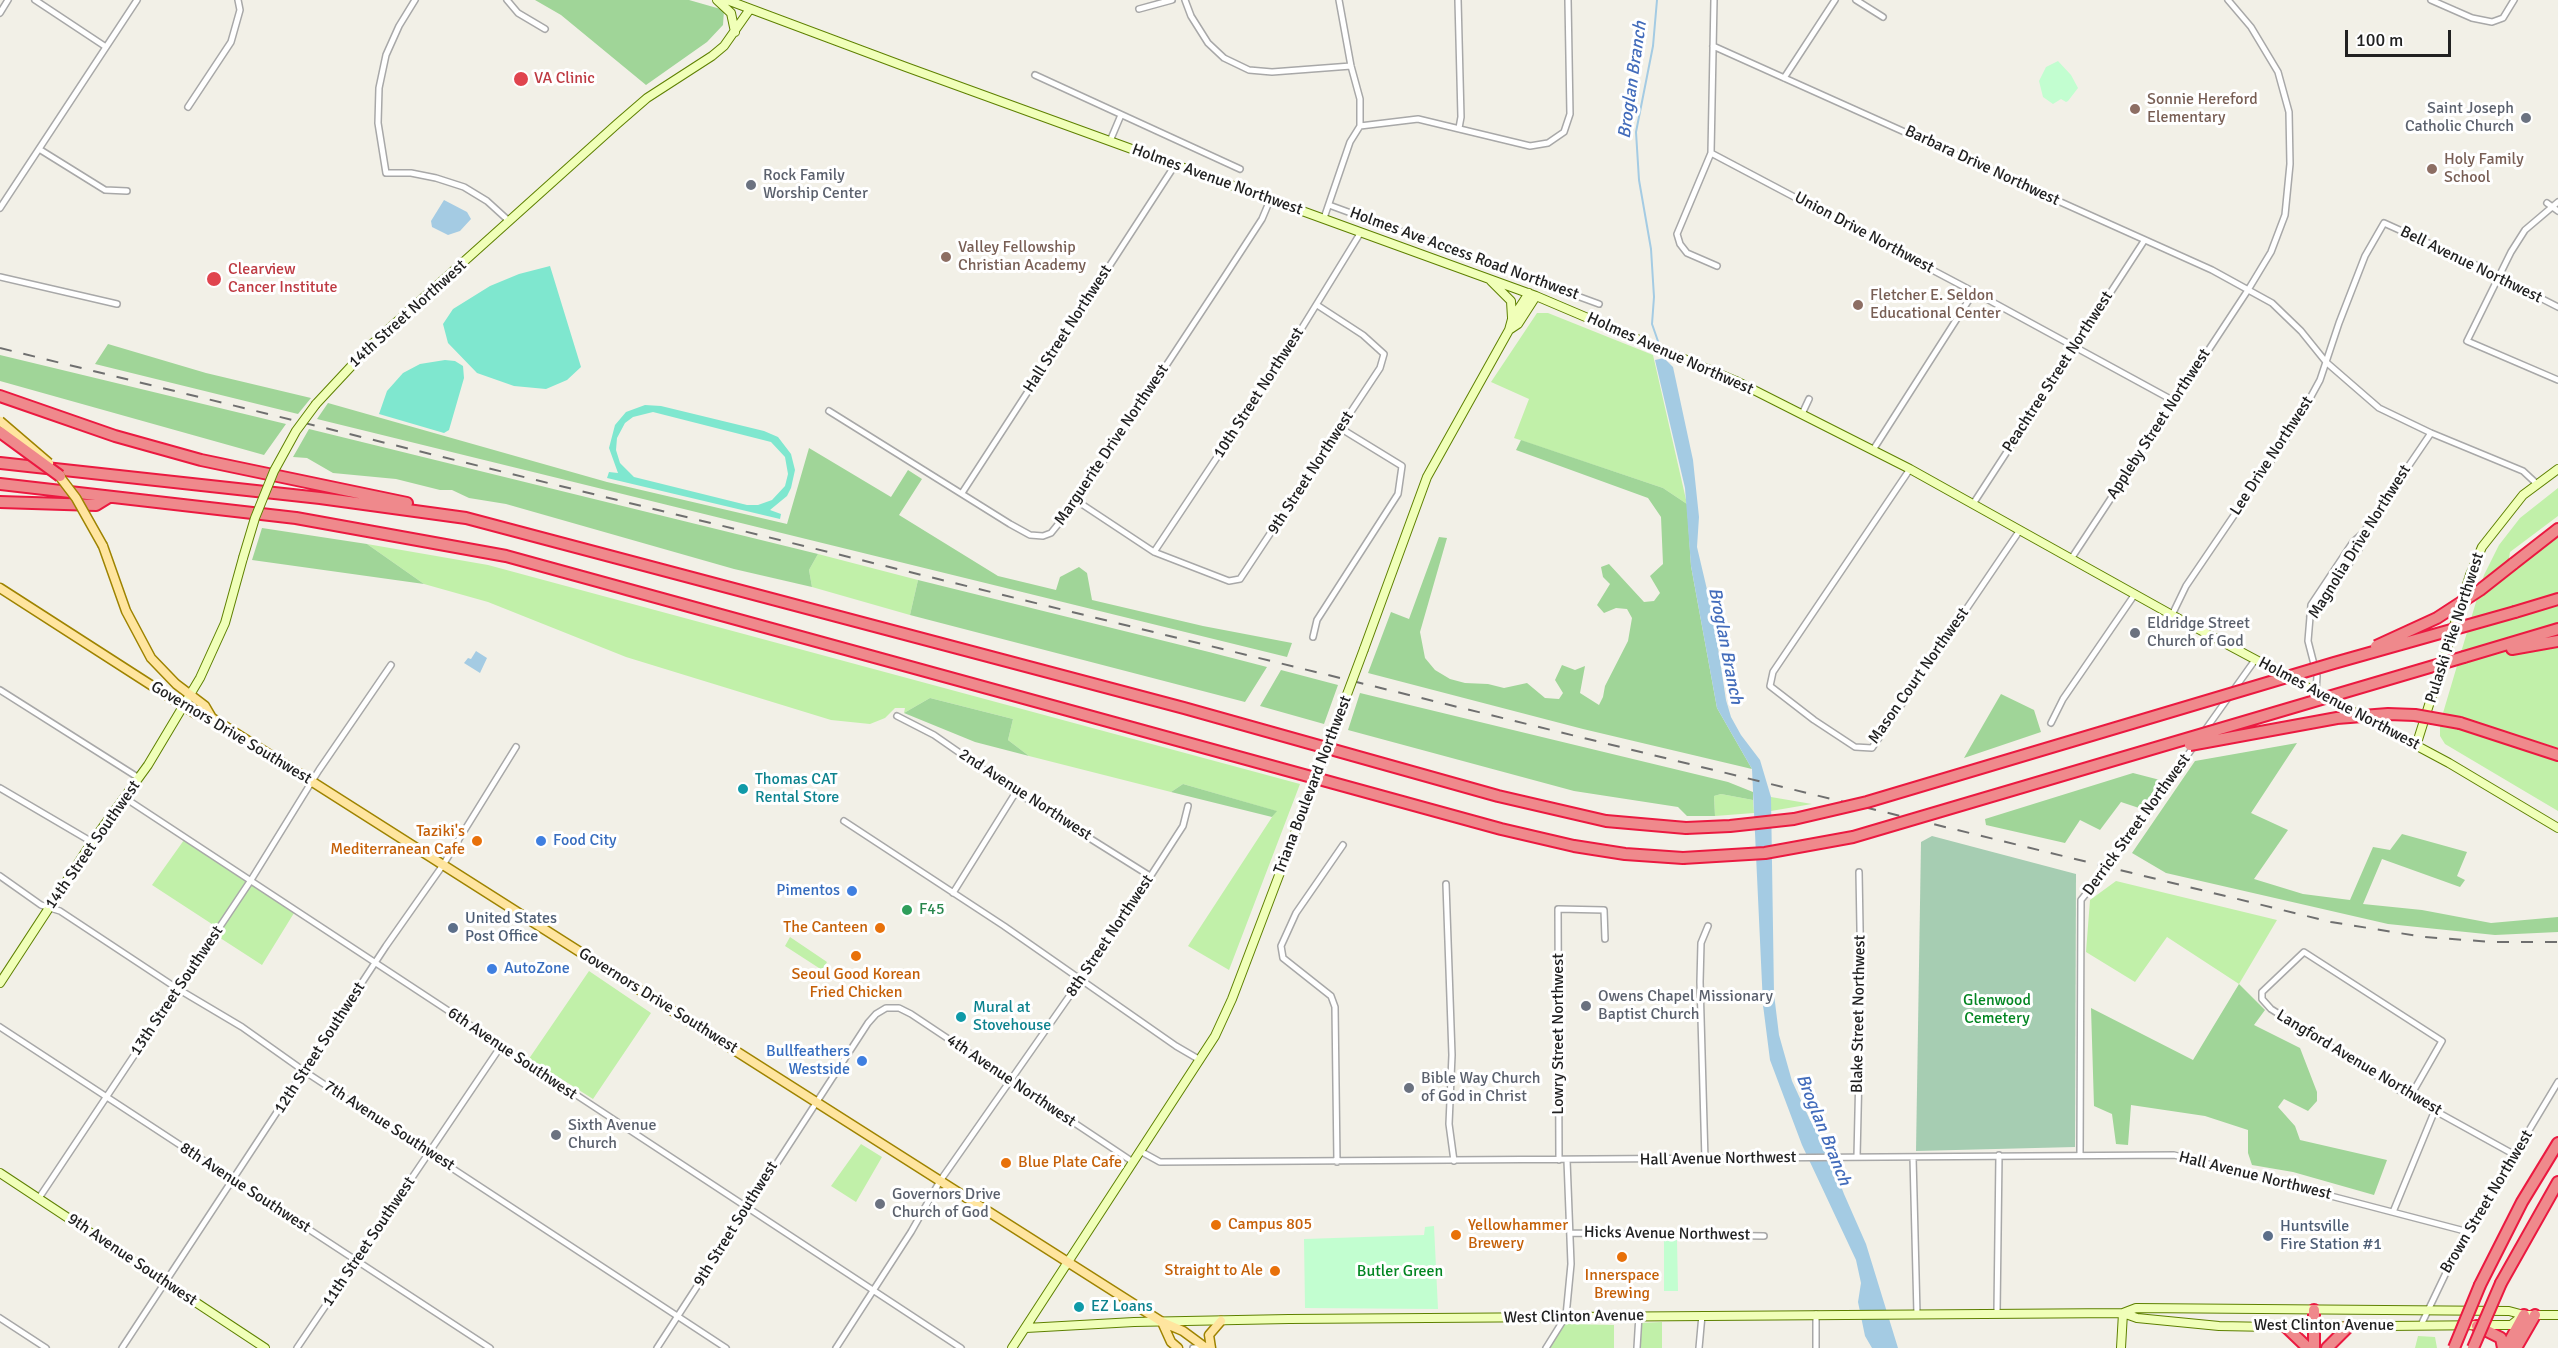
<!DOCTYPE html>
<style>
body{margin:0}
#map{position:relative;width:2558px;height:1348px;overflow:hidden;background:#f2f0e7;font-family:Signika,sans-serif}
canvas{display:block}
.scale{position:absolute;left:2345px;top:30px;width:106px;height:27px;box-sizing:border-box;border:3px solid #212121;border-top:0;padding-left:8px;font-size:18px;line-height:21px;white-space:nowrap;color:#212121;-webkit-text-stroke:4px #fff;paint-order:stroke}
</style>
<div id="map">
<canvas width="2558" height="1348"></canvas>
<div class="scale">100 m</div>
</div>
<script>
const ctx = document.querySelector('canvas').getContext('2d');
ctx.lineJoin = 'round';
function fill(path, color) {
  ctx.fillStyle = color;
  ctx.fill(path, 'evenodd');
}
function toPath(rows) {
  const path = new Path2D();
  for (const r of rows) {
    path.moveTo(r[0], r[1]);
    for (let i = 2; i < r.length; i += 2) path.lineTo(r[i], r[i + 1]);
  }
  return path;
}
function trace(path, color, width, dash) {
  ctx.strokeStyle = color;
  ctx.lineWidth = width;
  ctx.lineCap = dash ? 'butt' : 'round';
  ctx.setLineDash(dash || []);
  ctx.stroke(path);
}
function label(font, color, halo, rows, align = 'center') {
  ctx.font = font + ' Signika,sans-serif';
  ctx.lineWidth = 6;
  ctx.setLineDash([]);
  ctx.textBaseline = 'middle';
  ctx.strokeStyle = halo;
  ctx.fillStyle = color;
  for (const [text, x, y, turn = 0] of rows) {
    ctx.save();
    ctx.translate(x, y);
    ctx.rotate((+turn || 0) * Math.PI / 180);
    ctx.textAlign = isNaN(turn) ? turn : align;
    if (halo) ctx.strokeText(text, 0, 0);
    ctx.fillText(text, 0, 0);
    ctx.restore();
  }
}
const grass = toPath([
 [1537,313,1548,313,1653,355,1687,504,1663,488,1514,438,1529,399,1491,382],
 [2558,488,2558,516,2510,552,2506,577,2558,537,2558,748,2443,713,2484,575,2499,545,2520,518],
 [367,544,488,565,1300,784,1229,970,1188,946,1276,811,1183,784,1171,792,1029,756,1008,740,1013,719,930,698,904,713,905,708,895,708,885,718,870,724,831,720,626,657,488,602,424,584],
 [818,554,918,580,910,615,812,587,809,570],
 [2440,724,2459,728,2558,761,2558,811,2445,744,2440,736],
 [1721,794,1753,800,1754,813,1715,816,1714,796],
 [1771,797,1812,804,1771,811],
 [184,840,294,913,262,965,214,934,218,928,152,885],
 [2116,881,2277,920,2239,984,2167,937,2135,982,2086,952,2090,900],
 [790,937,827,962,822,970,785,946],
 [589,971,651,1013,593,1099,552,1073,547,1081,524,1066],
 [861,1144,882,1157,856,1202,831,1186],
 [1662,1322,1662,1348,1639,1348,1639,1323],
 [1563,1324,1614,1325,1614,1348,1549,1348],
 [2418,1336,2435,1337,2437,1348,2415,1348]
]);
const forest = toPath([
 [535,0,689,0,724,10,723,25,707,42,646,85,561,15],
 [108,344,206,373,311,398,298,414,95,364],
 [0,355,286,424,264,455,0,381],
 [328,403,607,482,787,524,809,448,891,497,908,470,922,479,899,515,998,576,1056,590,1060,577,1079,567,1087,573,1092,600,1203,626,1292,643,1287,657,317,419],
 [309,429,818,554,809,570,812,587,734,569,506,504,469,498,452,490,440,490,396,479,333,473,307,458,293,457],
 [1521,440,1663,488,1687,504,1691,566,1717,708,1752,769,1583,729,1368,673,1391,612,1409,619,1439,537,1447,538,1420,632,1425,658,1435,670,1450,679,1465,683,1488,684,1504,688,1527,683,1545,698,1559,699,1563,693,1555,680,1562,665,1575,670,1585,666,1580,693,1599,705,1603,697,1605,686,1628,641,1632,618,1627,609,1616,608,1604,613,1597,605,1610,584,1603,577,1601,567,1609,564,1644,602,1654,601,1660,593,1650,576,1663,564,1661,517,1648,498,1516,450],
 [262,528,367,544,424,584,252,560],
 [918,580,1209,652,1267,667,1245,702,910,615],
 [1281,670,1338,685,1324,724,1260,706],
 [1360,693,1728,782,1753,792,1753,800,1721,794,1714,796,1715,816,1687,816,1678,807,1574,791,1348,730],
 [2001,694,2034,710,2041,732,1964,758],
 [930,698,1013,719,1008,740,1029,756,975,742,904,713],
 [2297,743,2251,813,2288,830,2254,879,2303,894,2350,900,2373,847,2390,850,2402,834,2467,852,2457,876,2465,880,2460,887,2382,859,2363,904,2422,910,2491,923,2558,917,2558,932,2495,935,2388,924,2166,873,2132,853,2195,761],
 [2133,773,2160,780,2142,809,2121,802,2100,830,2080,820,2065,843,1986,825,1985,819],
 [1183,784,1277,811,1272,817,1171,792],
 [2239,984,2265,1010,2254,1025,2300,1048,2317,1092,2317,1101,2308,1111,2284,1099,2278,1107,2295,1126,2300,1140,2387,1160,2374,1195,2293,1172,2252,1165,2248,1153,2248,1130,2205,1116,2131,1105,2128,1145,2116,1144,2112,1114,2094,1106,2091,1008,2193,1060]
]);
const cemetery = toPath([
 [1932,836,2076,874,2075,1147,1916,1151,1921,842]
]);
const park = toPath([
 [2058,61,2071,75,2078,88,2068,101,2066,102,2061,99,2053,104,2043,97,2039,81,2046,67],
 [1434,1226,1438,1309,1305,1308,1304,1239,1424,1235,1425,1227],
 [1664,1240,1677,1240,1678,1291,1664,1291]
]);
const pitch = toPath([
 [550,266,581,367,567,380,546,389,514,386,477,373,448,343,443,324,453,309,490,286,519,274],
 [445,360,455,361,463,366,464,378,449,430,444,433,379,414,387,391,403,373,420,364],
 [645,405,661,406,764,431,778,437,791,454,795,470,791,488,787,496,770,510,781,514,780,519,607,478,609,472,618,473,609,448,615,425,626,412],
 [653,412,771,442,785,457,788,474,785,486,772,500,758,505,747,505,634,477,620,463,616,450,617,438,625,423,633,417]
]);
const water = toPath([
 [444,200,467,212,471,219,460,231,448,235,432,227,431,221],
 [1664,358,1673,367,1693,460,1699,517,1697,547,1713,615,1726,700,1731,717,1741,735,1760,760,1771,797,1774,994,1779,1035,1792,1081,1810,1120,1826,1147,1844,1194,1866,1244,1898,1348,1872,1348,1865,1336,1858,1302,1861,1283,1856,1260,1802,1145,1770,1060,1763,1005,1752,769,1717,708,1691,566,1685,488,1655,360],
 [476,651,487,658,480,673,464,663,468,658,471,659]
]);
const stream = toPath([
 [1657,0,1653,46,1636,132,1639,180,1651,249,1654,297,1652,324,1660,347]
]);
const street = toPath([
 [35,0,106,47],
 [415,0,399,26,386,55,379,88,378,123,386,173,411,173,436,178,464,187,487,201,509,221],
 [507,0,518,13,545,29],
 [1185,0,1191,16,1208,43,1224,58,1249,70,1272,72,1351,66],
 [1458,0,1461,117,1459,128],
 [1714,0,1711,153,1677,234,1680,244,1687,253,1717,266],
 [1856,0,1883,17],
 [2431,0,2472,18,2492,22,2503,18,2514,0],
 [1139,9,1172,0],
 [0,13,8,0],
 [1713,46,2212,270,2272,303,2301,331,2326,362,2379,408,2431,433,2523,471,2537,484],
 [1035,75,1240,169],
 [1784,78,1835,0],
 [188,107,231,42,240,10,238,0],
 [1360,126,1418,119,1530,146,1548,143,1564,132,1570,114,1568,0],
 [1110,141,1121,115],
 [39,149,105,190,127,191],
 [1711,153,1974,292,2174,401],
 [2558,202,2525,230,2511,252,2467,341,2558,380],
 [2547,203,2558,211],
 [1329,205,1599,304],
 [0,208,137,0],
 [1324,218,1350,142,1360,126,1360,99,1351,66,1339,0],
 [0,277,117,304],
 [829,411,1010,524,1030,535,1043,536,1051,533,1077,501,1225,276,1262,219,1270,200],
 [1802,414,1809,399],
 [1873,450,1974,292],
 [1910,469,1773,672,1770,686,1814,720,1855,747,1872,748,2020,530],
 [962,493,1175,165],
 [1077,501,1154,552,1229,581,1240,579,1380,368,1384,354,1363,335,1317,305],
 [1973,504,2144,241],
 [1154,552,1289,349,1361,232],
 [2071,559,2248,290,2271,252,2285,215,2290,164,2289,112,2278,72,2251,27,2228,0],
 [2172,615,2186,586,2296,424,2320,380,2339,323,2365,256,2384,223,2466,260,2558,307],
 [2310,617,2318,611,2361,546,2363,533,2431,433],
 [1313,637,1317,620,1398,494,1402,466,1340,428],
 [0,690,139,778],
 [2316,692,2317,676,2308,641,2311,605,2353,542,2363,533],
 [897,716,934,735,1016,792,1150,876],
 [2051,723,2063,699,2135,594],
 [2203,733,2255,660],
 [0,788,92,842],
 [125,798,961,1348],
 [844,821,1004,926,1176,1046,1200,1060],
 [0,876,41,905,60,911,178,989,242,1027,304,1071,726,1348],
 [1446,884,1452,1055,1449,1124,1454,1161],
 [953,893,1016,792],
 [0,1027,490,1348],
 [2410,1097,2442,1041,2304,952,2262,992,2262,999,2271,1009,2410,1097,2515,1155],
 [1140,1151,1160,1162,2174,1155,2461,1230,2468,1234],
 [2080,1154,2081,900,2114,859,2194,746],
 [1857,1157,1861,983,1859,872],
 [1913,1157,1917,1314],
 [1559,1160,1558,909,1604,910,1605,939],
 [1705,1160,1700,982,1701,943,1708,926],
 [1337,1162,1335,1007,1331,996,1283,958,1281,946,1296,913,1343,845],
 [39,1198,251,880,319,770,391,665],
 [2393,1212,2435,1110],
 [1570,1233,1764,1236],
 [1997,1312,1999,1155],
 [1816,1314,1816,1348],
 [0,1318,46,1348],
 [2421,1325,2456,1252,2558,1082],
 [122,1348,386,946,443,865,516,747],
 [297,1348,501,1046],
 [657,1348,868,1023,876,1014,886,1008,899,1008,911,1014,1133,1162],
 [836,1348,911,1232,940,1181,1117,928,1183,826,1188,806],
 [1193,1348,1204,1347],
 [1546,1348,1566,1316,1571,1264,1567,1160],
 [1637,1348,1639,1315],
 [1699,1348,1702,1315]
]);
const secondary = toPath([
 [717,0,731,13,735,32],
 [727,0,906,67,1536,296,1736,381,1910,469,2172,615,2449,763,2558,828],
 [1491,281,1511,301,1512,318],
 [1509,330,1518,324,1536,296],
 [316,404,371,345,617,124,647,98,712,56,724,46,750,9],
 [1364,649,1427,477,1509,330,1512,319,1529,293],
 [2416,746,2470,575,2482,547,2523,495,2558,469],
 [0,983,92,842,148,765,200,678,225,623,243,558],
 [0,1173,265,1348],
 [2123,1313,2137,1318,2219,1326,2272,1327,2498,1325,2511,1325,2522,1316],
 [1026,1328,1134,1322,1289,1319,2123,1313,2136,1308,2509,1311,2524,1315,2558,1315],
 [1012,1348,1215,1036,1232,999,1300,820],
 [2121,1348,2123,1313]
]);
const primary = toPath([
 [103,546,126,611,151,658,176,684,205,706,212,718],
 [0,588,196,714,212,718,1162,1322,1183,1331,1206,1348],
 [1162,1322,1171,1342,1178,1348],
 [1211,1348,1209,1335,1221,1321]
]);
const highway = toPath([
 [0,396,115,436,201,460,407,503],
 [0,463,320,498,466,518,1184,708,1498,796,1606,821,1686,828],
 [0,484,296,518,506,556,1501,829,1574,846,1625,854,1683,858],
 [0,502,96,505,109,497],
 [2513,564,2558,529],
 [2515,612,2558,599],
 [2512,649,2558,641],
 [2464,657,2558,629],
 [2460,723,2558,755],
 [2501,1283,2558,1182],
 [2480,1285,2522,1202,2558,1143],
 [2477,1326,2501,1338,2503,1348],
 [2286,1327,2308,1348],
 [2314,1348,2314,1310],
 [2327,1348,2348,1327],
 [2506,1348,2524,1315],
 [2516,1348,2535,1315]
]);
const rail = toPath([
 [0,348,2331,922,2424,937,2492,942,2558,942]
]);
const secondaryBridge = toPath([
 [243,558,255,518,274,471,296,431,316,404],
 [1300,820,1364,649]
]);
const primaryBridge = toPath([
 [0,421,49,463],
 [57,473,76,498,103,546]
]);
const highwayBridge = toPath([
 [0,432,60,476],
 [2376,646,2437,618,2480,590,2513,564],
 [2190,745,2337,718,2388,714,2415,715,2460,723],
 [1686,828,1730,826,1794,819,1867,802,2334,663,2515,612],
 [1683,858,1765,853,1853,837,2464,657],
 [2454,1348,2480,1285],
 [2473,1348,2501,1283]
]);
const markers = [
 [521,79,8,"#e0444e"],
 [2135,109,6,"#8d6e63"],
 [2526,118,6,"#6b7280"],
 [2432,169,6,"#8d6e63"],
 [751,185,6,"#6b7280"],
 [946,257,6,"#8d6e63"],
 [214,279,8,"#e0444e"],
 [1858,305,6,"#8d6e63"],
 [2135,633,6,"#6b7280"],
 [743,789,6,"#0f9aa8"],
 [477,841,6,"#e8710a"],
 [541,841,6,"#3f7fe0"],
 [852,891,6,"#3f7fe0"],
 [907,910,6,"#2e9e5b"],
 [453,928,6,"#5c6f8a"],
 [880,928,6,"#e8710a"],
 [856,956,6,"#e8710a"],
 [492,969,6,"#3f7fe0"],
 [1586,1006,6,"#6b7280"],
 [961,1017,6,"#0f9aa8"],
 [862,1061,6,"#3f7fe0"],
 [1409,1088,6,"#6b7280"],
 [556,1135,6,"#6b7280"],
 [1006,1163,6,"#e8710a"],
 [880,1204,6,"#6b7280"],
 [1216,1225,6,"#e8710a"],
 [1456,1235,6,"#e8710a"],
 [2268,1236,6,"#5c6f8a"],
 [1622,1257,6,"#e8710a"],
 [1275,1271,6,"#e8710a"],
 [1079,1307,6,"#0f9aa8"]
];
const healthNames = [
 ["VA Clinic",534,79],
 ["Clearview",228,270],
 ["Cancer Institute",228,288]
];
const educationNames = [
 ["Sonnie Hereford",2147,100],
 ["Elementary",2147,118],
 ["Holy Family",2444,160],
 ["School",2444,178],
 ["Valley Fellowship",958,248],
 ["Christian Academy",958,266],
 ["Fletcher E. Seldon",1870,296],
 ["Educational Center",1870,314]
];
const worshipNames = [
 ["Saint Joseph",2514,109,"right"],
 ["Catholic Church",2514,127,"right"],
 ["Rock Family",763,176],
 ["Worship Center",763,194],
 ["Eldridge Street",2147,624],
 ["Church of God",2147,642],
 ["Owens Chapel Missionary",1598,997],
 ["Baptist Church",1598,1015],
 ["Bible Way Church",1421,1079],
 ["of God in Christ",1421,1097],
 ["Sixth Avenue",568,1126],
 ["Church",568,1144],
 ["Governors Drive",892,1195],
 ["Church of God",892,1213]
];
const streetNames = [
 ["Barbara Drive Northwest",1982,166,25],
 ["Holmes Avenue Northwest",1217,180,20],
 ["Union Drive Northwest",1864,233,28],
 ["Holmes Ave Access Road Northwest",1464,254,20],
 ["Bell Avenue Northwest",2471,265,26],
 ["14th Street Northwest",408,314,-42],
 ["Hall Street Northwest",1068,329,-57],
 ["Holmes Avenue Northwest",1670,354,24],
 ["Peachtree Street Northwest",2058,372,-57],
 ["10th Street Northwest",1259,393,-57],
 ["Appleby Street Northwest",2159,424,-57],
 ["Marguerite Drive Northwest",1112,445,-56],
 ["Lee Drive Northwest",2272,456,-57],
 ["9th Street Northwest",1311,473,-57],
 ["Magnolia Drive Northwest",2360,542,-58],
 ["Pulaski Pike Northwest",2455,628,-72],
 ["Mason Court Northwest",1919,676,-55],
 ["Holmes Avenue Northwest",2339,704,28],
 ["Governors Drive Southwest",231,733,31],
 ["Triana Boulevard Northwest",1313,785,-69],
 ["2nd Avenue Northwest",1025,795,33],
 ["Derrick Street Northwest",2137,825,-54],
 ["14th Street Southwest",93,845,-55],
 ["8th Street Northwest",1110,936,-56],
 ["13th Street Southwest",177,991,-56],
 ["Governors Drive Southwest",658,1001,32],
 ["Blake Street Northwest",1859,1014,-89],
 ["Lowry Street Northwest",1559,1034,-90],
 ["12th Street Southwest",320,1048,-57],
 ["6th Avenue Southwest",512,1054,34],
 ["Langford Avenue Northwest",2359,1063,31],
 ["4th Avenue Northwest",1011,1081,34],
 ["7th Avenue Southwest",389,1126,33],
 ["Hall Avenue Northwest",1718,1159,-1],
 ["Hall Avenue Northwest",2255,1176,14],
 ["8th Avenue Southwest",245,1188,33],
 ["Brown Street Northwest",2487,1202,-59],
 ["9th Street Southwest",736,1224,-58],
 ["Hicks Avenue Northwest",1667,1234,1],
 ["11th Street Southwest",369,1242,-56],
 ["9th Avenue Southwest",132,1260,34],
 ["West Clinton Avenue",1574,1317,-1],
 ["West Clinton Avenue",2324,1326]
];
const cultureNames = [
 ["Thomas CAT",755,780],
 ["Rental Store",755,798],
 ["Mural at",973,1008],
 ["Stovehouse",973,1026],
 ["EZ Loans",1091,1307]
];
const foodNames = [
 ["Taziki's",465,832],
 ["Mediterranean Cafe",465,850],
 ["The Canteen",868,928],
 ["Seoul Good Korean",856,975,"center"],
 ["Fried Chicken",856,993,"center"],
 ["Blue Plate Cafe",1018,1163,"left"],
 ["Campus 805",1228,1225,"left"],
 ["Yellowhammer",1468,1226,"left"],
 ["Brewery",1468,1244,"left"],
 ["Straight to Ale",1263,1271],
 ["Innerspace",1622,1276,"center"],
 ["Brewing",1622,1294,"center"]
];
const shopNames = [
 ["Food City",553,841],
 ["Pimentos",840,891,"right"],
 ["AutoZone",504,969],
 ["Bullfeathers",850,1052,"right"],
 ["Westside",850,1070,"right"]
];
const leisureNames = [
 ["F45",919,910]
];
const serviceNames = [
 ["United States",465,919],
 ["Post Office",465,937],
 ["Huntsville",2280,1227],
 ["Fire Station #1",2280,1245]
];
const parkNames = [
 ["Glenwood",1997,1001],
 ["Cemetery",1997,1019],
 ["Butler Green",1400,1272]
];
const waterNames = [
 ["Broglan Branch",1633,80,-82],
 ["Broglan Branch",1725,646,79],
 ["Broglan Branch",1823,1130,68]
];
fill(grass, '#c1f0a9');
fill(forest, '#a0d598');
fill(cemetery, '#a6cdb2');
fill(park, '#c2fed0');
fill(pitch, '#7fe7cf');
fill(water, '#a4cbe3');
trace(stream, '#a4cbe3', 2);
trace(street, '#a8a8a8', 8);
trace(secondary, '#5e8000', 10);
trace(primary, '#9e8300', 11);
trace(highway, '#eb1940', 14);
trace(street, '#fff', 5);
trace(secondary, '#f0ffb8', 8);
trace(primary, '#ffe59f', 8);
trace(highway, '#ef898c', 10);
trace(rail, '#6f6f6f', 2, [12, 12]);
trace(secondaryBridge, '#5e8000', 10, []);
trace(primaryBridge, '#9e8300', 11, []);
trace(highwayBridge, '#eb1940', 14, []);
trace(secondaryBridge, '#f0ffb8', 8);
trace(primaryBridge, '#ffe59f', 8);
trace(highwayBridge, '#ef898c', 10);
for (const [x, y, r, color] of markers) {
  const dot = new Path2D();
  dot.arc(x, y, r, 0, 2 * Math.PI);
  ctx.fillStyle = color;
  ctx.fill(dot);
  trace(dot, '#fff', 2);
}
label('16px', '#be3a42', '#fff', healthNames, 'left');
label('16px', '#785e54', '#fff', educationNames, 'left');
label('16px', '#5b616d', '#fff', worshipNames, 'left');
label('16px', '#212121', '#fff', streetNames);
label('16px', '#0d838f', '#fff', cultureNames, 'left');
label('16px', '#c56008', '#fff', foodNames, 'right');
label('16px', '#366cbe', '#fff', shopNames, 'left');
label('16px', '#27864d', '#fff', leisureNames, 'left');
label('16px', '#4e5e75', '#fff', serviceNames, 'left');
label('16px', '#038622', '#fff', parkNames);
label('italic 18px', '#436cbb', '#fff', waterNames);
</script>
